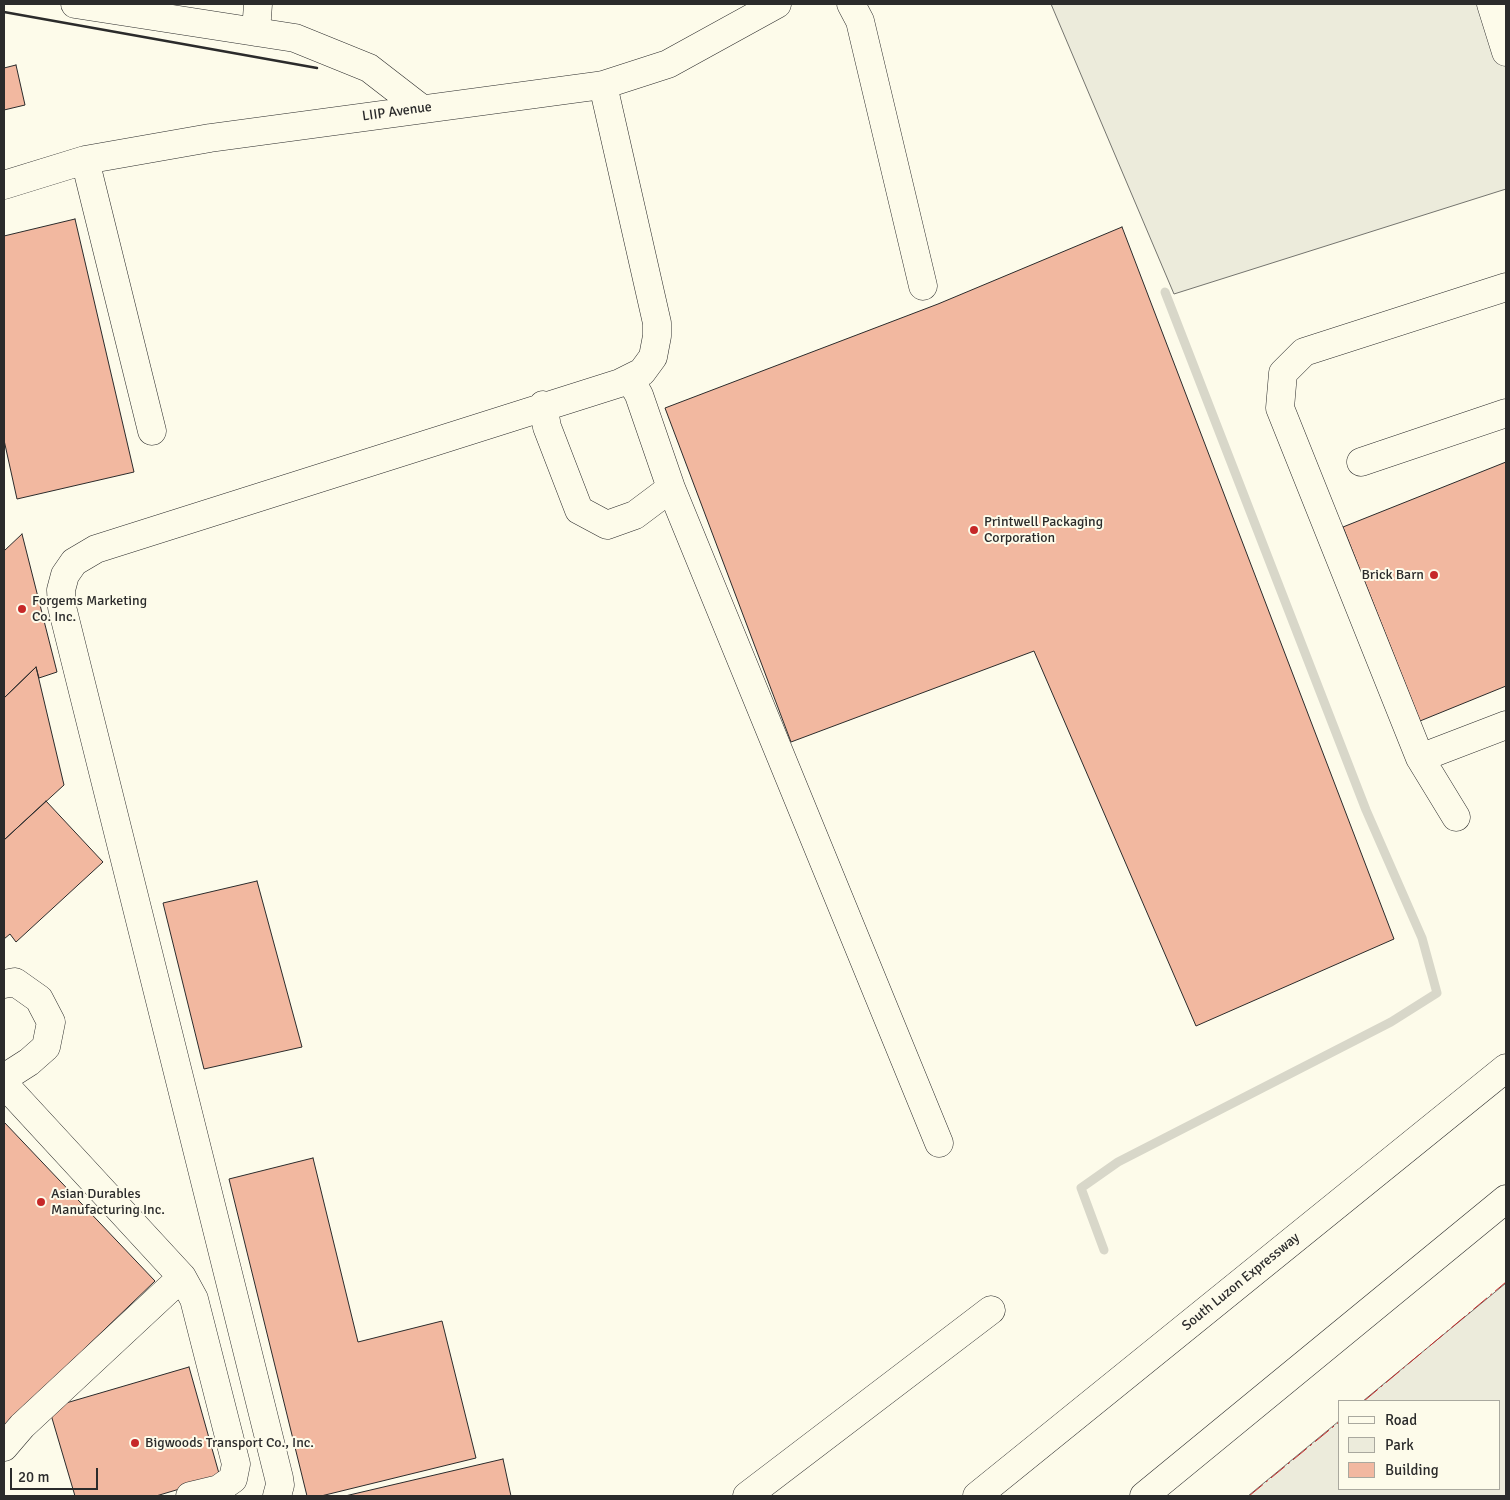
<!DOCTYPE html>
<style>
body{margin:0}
#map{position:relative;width:1510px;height:1500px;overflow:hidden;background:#fdfbea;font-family:Signika,sans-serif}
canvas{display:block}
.frame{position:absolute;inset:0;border:5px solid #2b2b2b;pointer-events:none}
.legend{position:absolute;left:1338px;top:1400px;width:162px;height:90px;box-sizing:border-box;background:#fdfbea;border:1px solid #a9a89e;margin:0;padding:6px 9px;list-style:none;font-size:15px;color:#2b2b2b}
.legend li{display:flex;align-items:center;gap:10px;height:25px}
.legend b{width:25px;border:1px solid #a9a89e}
.scale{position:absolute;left:10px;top:1468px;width:88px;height:22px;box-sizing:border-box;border:2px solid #2b2b2b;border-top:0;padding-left:6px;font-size:15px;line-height:18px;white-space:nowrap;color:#2b2b2b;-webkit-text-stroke:4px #fdfbea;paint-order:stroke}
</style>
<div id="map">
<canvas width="1510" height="1500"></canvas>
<div class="frame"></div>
<ul class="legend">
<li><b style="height:6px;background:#fdfbea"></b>Road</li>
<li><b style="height:14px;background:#ecebdb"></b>Park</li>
<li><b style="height:14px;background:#f2b8a0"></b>Building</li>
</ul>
<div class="scale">20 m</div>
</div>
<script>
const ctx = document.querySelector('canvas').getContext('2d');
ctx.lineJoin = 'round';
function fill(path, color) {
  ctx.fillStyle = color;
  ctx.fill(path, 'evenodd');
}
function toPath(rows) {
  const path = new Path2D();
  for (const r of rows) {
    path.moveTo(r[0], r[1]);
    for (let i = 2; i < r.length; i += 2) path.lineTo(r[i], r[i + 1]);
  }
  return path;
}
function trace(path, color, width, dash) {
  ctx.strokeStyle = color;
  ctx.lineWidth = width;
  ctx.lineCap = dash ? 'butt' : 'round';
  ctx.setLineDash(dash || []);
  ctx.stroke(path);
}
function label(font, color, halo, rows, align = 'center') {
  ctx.font = font + ' Signika,sans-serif';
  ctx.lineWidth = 4;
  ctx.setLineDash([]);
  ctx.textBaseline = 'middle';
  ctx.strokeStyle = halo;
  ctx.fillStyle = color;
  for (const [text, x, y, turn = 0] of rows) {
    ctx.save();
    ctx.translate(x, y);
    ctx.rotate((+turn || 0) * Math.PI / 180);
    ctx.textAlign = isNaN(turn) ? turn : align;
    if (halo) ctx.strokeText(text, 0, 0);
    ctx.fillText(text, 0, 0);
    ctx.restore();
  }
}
const green = toPath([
 [1051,4,1506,4,1506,189,1174,294,1051,4],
 [1506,1283,1506,1496,1248,1496,1339,1421,1339,1489,1499,1489,1499,1401,1363,1401,1506,1283]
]);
const stream = toPath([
 [1104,1250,1081,1188,1118,1162,1391,1022,1437,993,1422,938,1366,810,1165,292]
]);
const building = toPath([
 [16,65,25,105,4,110,4,68,16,65],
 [75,219,134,472,17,499,4,440,4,236,75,219],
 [1122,227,1394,939,1196,1026,1034,651,791,742,665,408,938,304,1122,227],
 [1506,462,1506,686,1420,721,1343,527,1506,462],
 [22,534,57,672,39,678,36,667,4,698,4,551,22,534],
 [36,667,64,785,4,840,4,698,36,667],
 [46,801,103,862,16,942,10,934,4,939,4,840,46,801],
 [257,881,302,1047,204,1069,163,903,257,881],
 [4,1122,155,1281,4,1426,4,1122],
 [313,1158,358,1342,442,1321,476,1458,321,1496,307,1496,229,1179,313,1158],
 [189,1367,220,1477,156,1496,75,1496,49,1408,189,1367],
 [503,1459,511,1496,345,1496,503,1459]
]);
const minor = toPath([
 [75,4,295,38,369,68,422,109],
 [851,4,860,21,923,286],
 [1491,4,1506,52],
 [256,32,258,4],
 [85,160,152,431],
 [4,185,85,160,210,138,603,85,668,64,777,4],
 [630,379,639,395,671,488,939,1143],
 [543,405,547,427,579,510,607,525,635,515,671,488],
 [1361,462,1506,413],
 [1420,758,1506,725],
 [1456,817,1420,758,1280,408,1283,373,1304,352,1506,287],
 [4,984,15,982,39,999,51,1022,46,1047,29,1062,4,1078],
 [4,1084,182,1277,194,1299,236,1464,233,1479,219,1489,190,1496],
 [4,1447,22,1426,182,1277],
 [277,1496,280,1485,279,1478,62,607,61,590,65,575,74,562,96,549,620,383,642,372,653,357,657,336,657,323,603,85],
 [747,1496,991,1310]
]);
const highway = toPath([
 [977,1496,1506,1068],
 [1144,1496,1506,1199]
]);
const wall = toPath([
 [4,12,317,68]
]);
const power = toPath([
 [1364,1401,1506,1282],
 [1249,1496,1339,1422]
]);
const markers = [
 [974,530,5,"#c62828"],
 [1434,575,5,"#c62828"],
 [22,609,5,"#c62828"],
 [41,1202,5,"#c62828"],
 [135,1443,5,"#c62828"]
];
const streetNames = [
 ["LIIP Avenue",397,112,-8],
 ["South Luzon Expressway",1241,1282,-39]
];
const poiNames = [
 ["Printwell Packaging",984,522],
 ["Corporation",984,538],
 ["Brick Barn",1424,575,"right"],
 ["Forgems Marketing",32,601],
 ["Co. Inc.",32,617],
 ["Asian Durables",51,1194],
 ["Manufacturing Inc.",51,1210],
 ["Bigwoods Transport Co., Inc.",145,1443]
];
fill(green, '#ecebdb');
trace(green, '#74746e', 1);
trace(stream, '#d8d7c9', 9);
fill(building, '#f2b8a0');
trace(building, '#2b2b2b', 1);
trace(minor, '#2b2b2b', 29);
trace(highway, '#2b2b2b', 29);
trace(minor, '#fdfbea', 28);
trace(highway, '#fdfbea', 28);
trace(wall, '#2b2b2b', 2.5);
trace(power, '#c62828', 1, [18, 4, 2.5, 4]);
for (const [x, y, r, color] of markers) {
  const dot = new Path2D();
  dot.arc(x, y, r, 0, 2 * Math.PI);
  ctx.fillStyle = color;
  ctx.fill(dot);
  trace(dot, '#fdfbea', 2);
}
label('14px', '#2b2b2b', '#fdfbea', streetNames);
label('14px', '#2b2b2b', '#fdfbea', poiNames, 'left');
</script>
